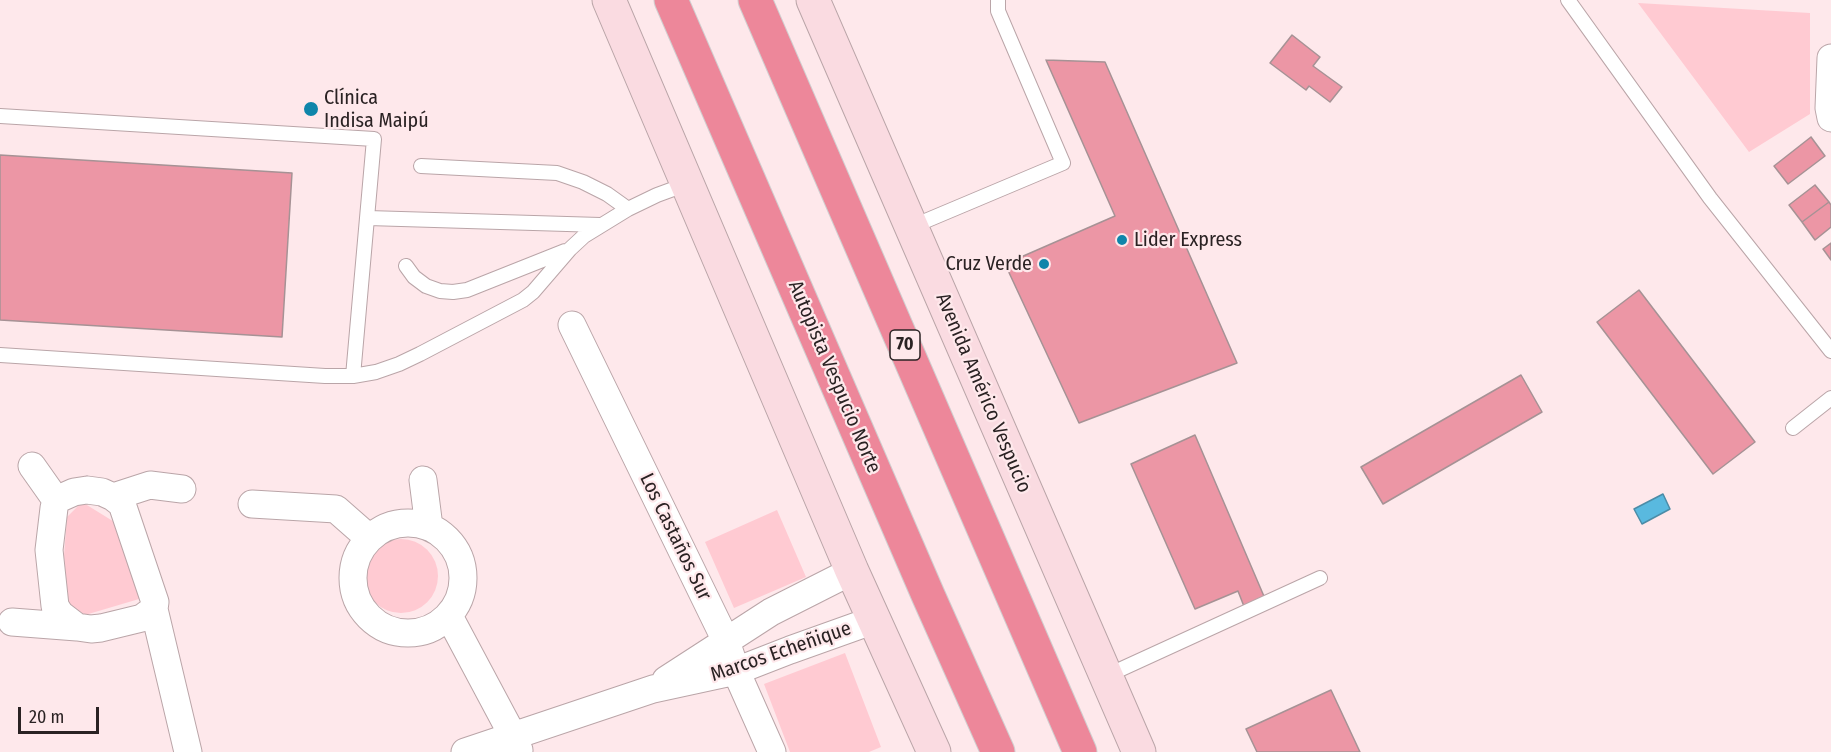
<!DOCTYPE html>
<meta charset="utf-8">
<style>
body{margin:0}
#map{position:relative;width:1831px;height:752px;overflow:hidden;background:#fee8eb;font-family:"Fira Sans Condensed",sans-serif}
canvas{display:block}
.scale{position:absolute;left:18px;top:707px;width:81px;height:27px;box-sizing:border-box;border:3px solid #2a2223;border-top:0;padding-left:8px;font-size:18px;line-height:21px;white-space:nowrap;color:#2a2223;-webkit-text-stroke:4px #fee8eb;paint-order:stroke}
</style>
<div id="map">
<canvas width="1831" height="752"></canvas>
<div class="scale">20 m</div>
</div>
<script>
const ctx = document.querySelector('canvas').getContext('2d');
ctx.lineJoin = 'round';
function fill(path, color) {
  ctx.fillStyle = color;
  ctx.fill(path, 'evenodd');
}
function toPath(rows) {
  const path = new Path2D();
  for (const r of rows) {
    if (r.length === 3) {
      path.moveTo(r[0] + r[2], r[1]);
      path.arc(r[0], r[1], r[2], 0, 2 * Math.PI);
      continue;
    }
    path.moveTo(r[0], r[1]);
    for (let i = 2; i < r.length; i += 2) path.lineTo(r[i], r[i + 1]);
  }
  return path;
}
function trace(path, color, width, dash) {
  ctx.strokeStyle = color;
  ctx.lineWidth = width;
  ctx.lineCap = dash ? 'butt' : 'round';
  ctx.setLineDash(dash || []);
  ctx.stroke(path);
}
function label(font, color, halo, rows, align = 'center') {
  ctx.font = font + ' "Fira Sans Condensed",sans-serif';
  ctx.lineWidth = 4.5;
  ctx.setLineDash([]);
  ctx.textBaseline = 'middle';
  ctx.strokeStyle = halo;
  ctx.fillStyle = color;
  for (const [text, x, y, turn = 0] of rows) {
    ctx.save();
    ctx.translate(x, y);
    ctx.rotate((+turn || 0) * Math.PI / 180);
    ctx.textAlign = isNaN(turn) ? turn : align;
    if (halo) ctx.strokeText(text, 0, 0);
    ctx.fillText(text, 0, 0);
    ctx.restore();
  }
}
const green = toPath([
 [1638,3,1810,13,1810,114,1749,152],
 [82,502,116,523,139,599,85,615,67,603,64,556,67,517],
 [777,510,806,577,734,608,705,542],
 [401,576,37],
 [845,653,881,747,869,752,790,752,764,684]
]);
const water = toPath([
 [1663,494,1670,509,1642,524,1634,509,1663,494]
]);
const building = toPath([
 [1292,35,1320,57,1313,66,1342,87,1330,102,1309,86,1306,90,1270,63,1292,35],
 [1046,60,1105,62,1237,363,1079,423,1005,264,1115,216,1046,60],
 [1811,137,1825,156,1788,184,1774,166,1811,137],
 [0,155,292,173,282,337,0,320,0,155],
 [1815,185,1829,202,1802,222,1789,205,1815,185],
 [1829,202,1831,205,1831,227,1815,240,1802,222,1829,202],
 [1831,243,1831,260,1823,249,1831,243],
 [1639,290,1755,442,1713,474,1597,322,1639,290],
 [1521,375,1542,412,1383,504,1361,467,1521,375],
 [1195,435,1266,601,1245,609,1238,591,1195,609,1131,464,1195,435],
 [1331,690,1360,752,1257,752,1246,729,1331,690]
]);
const lane = toPath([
 [1568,0,1710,198,1831,351],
 [0,116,374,139,353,376],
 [421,166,557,173,583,182,607,194,628,209],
 [368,218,600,225],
 [911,227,1063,163,998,11,998,0],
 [406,266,414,277,426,286,440,291,453,292,467,290,565,251],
 [0,355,325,376,353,376,376,372,399,364,420,354,523,300,533,292,570,249,584,236,628,209,657,195,687,184],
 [1793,428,1831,398],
 [1106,676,1320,578]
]);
const street = toPath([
 [1831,58,1829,108,1831,118],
 [572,325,726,641,736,671,772,752],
 [32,466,56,500],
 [423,480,429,527],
 [87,490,102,492,113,497,122,504,155,602,154,609,142,618,101,628,91,629,77,627,60,614,55,606,49,550,54,508,56,500,74,492,87,490],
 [113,497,150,485,182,489],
 [252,504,336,509,369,538],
 [408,578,55],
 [154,609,188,752],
 [449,616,513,736,519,750],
 [12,622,77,627],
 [666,680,771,612,852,571],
 [465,752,653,689,736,671,790,650,874,620]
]);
const secondary = toPath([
 [609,0,852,571,934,752],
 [813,0,1139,752]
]);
const highway = toPath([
 [671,0,928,595,998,752],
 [755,0,1080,752]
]);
const markers = [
 [311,109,8,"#0f85aa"],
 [1122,240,6,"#0f85aa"],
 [1044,264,6,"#0f85aa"]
];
const shields = [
 [905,345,30]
];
const shieldNames = [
 ["70",905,345]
];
const poiNames = [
 ["Clínica",324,98],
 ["Indisa Maipú",324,121],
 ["Lider Express",1134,240],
 ["Cruz Verde",1032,264,"right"]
];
const streetNames = [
 ["Autopista Vespucio Norte",834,377,67],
 ["Avenida Américo Vespucio",983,393,67],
 ["Los Castaños Sur",675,537,64],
 ["Marcos Echeñique",781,652,-19]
];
fill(green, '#ffcad2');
fill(water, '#59b9df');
trace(water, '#4b8ca7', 1.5);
fill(building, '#ec96a5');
trace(building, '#a69295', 1.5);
trace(lane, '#baa5a8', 16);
trace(street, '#baa5a8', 29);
trace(secondary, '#baa5a8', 35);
trace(highway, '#d0cecf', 35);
trace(lane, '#fff', 14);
trace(street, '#fff', 27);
trace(secondary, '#fadbe1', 33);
trace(highway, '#ed879a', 33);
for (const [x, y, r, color] of markers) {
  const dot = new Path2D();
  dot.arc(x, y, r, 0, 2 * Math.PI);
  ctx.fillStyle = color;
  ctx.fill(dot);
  trace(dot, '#fee8eb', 2);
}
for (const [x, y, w] of shields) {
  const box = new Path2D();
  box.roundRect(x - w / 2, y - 15, w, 30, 4.5);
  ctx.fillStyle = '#fee8eb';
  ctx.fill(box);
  trace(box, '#2a2223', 1.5);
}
label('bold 18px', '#2a2223', null, shieldNames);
label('20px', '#2a2223', '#fee8eb', poiNames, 'left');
label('20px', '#2a2223', '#fee8eb', streetNames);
</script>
